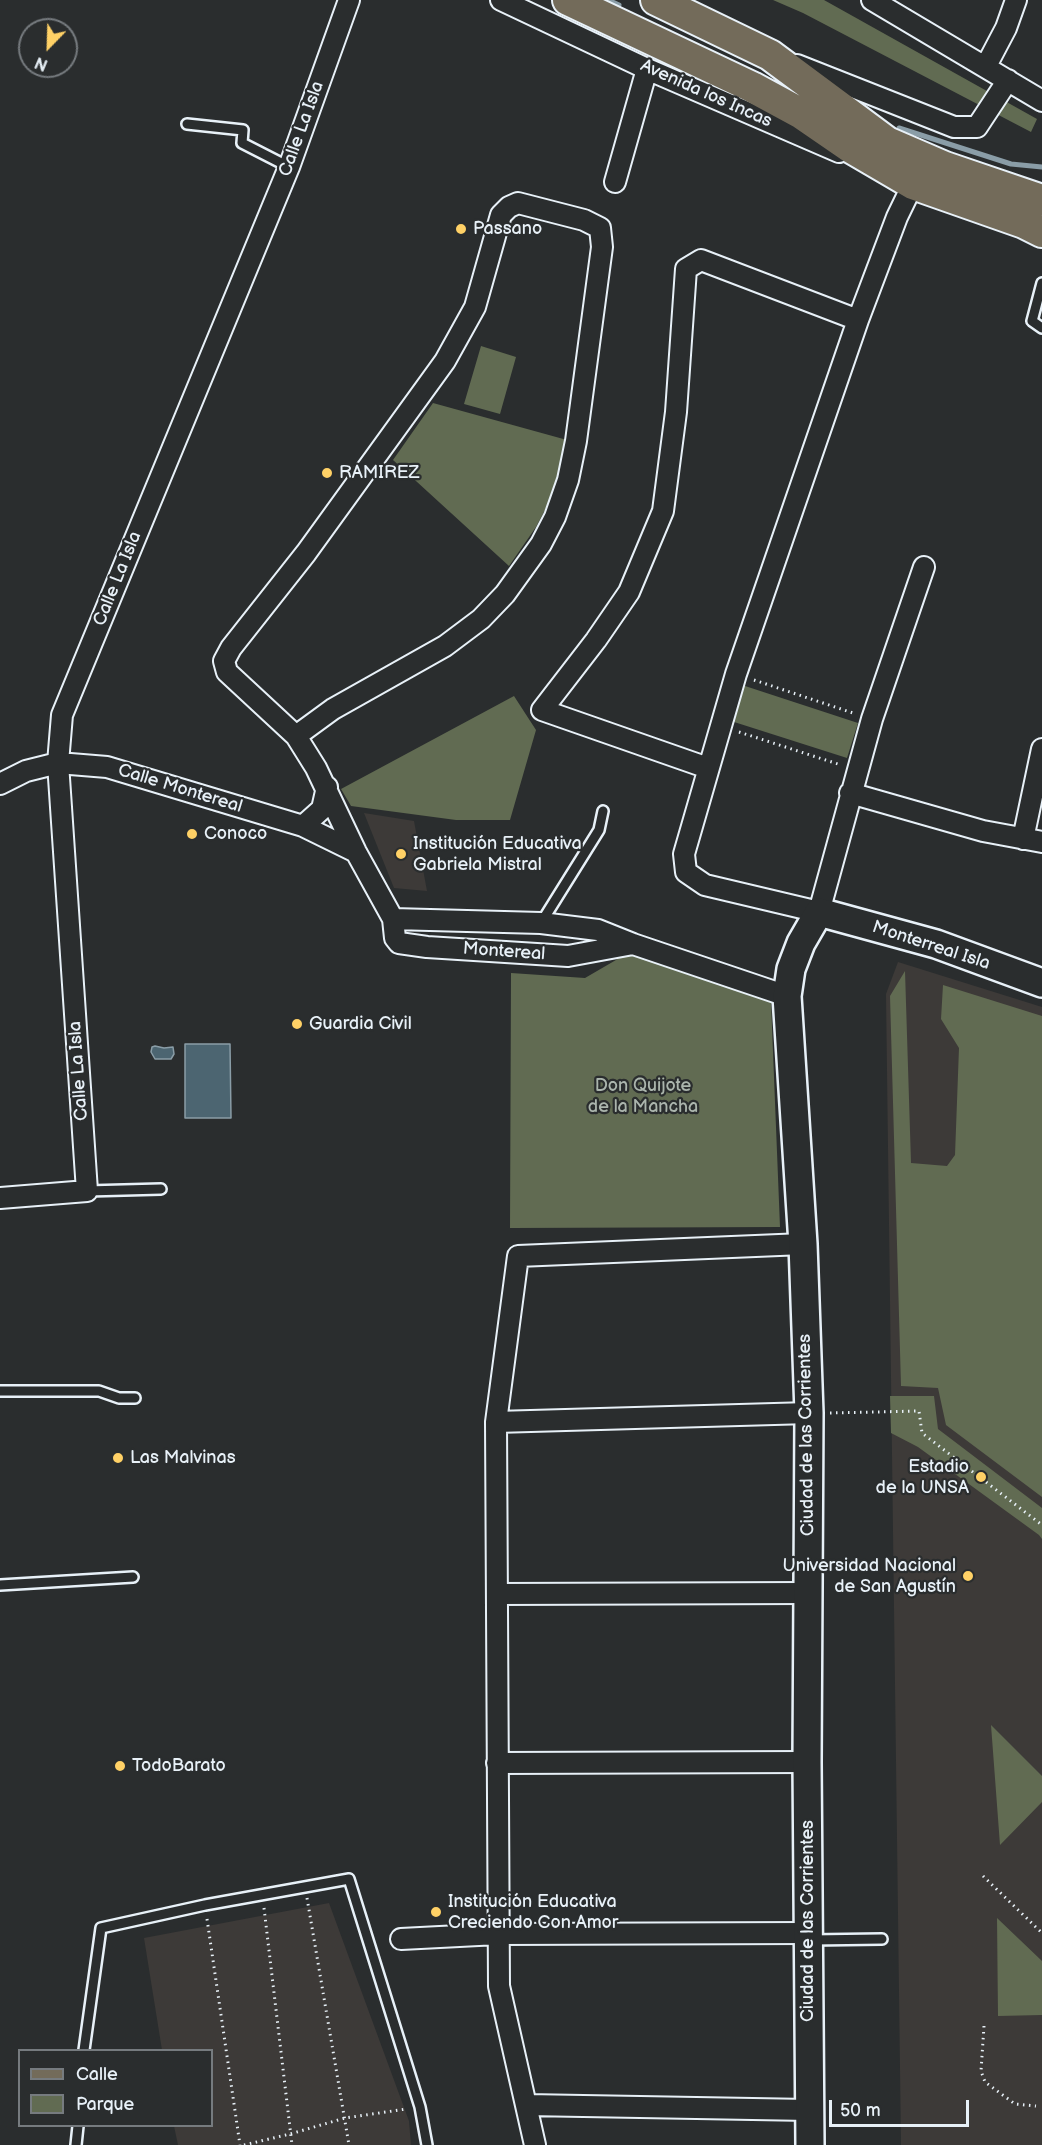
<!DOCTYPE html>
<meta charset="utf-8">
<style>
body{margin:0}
#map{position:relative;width:1042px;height:2145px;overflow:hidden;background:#2a2d2e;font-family:"Balsamiq Sans",sans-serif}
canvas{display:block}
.legend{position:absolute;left:18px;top:2049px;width:195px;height:78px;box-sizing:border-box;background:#2a2d2e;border:2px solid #767b7f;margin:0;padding:8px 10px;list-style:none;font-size:18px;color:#e8f1f8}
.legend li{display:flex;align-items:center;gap:12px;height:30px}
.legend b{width:30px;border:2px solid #767b7f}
.north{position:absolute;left:18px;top:18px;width:60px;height:60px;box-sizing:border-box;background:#2a2d2e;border:2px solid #767b7f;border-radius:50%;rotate:203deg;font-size:16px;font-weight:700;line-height:24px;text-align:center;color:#e8f1f8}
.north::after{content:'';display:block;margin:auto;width:21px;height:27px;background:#ffd166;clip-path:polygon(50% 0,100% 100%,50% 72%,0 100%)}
.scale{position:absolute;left:829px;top:2100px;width:140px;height:27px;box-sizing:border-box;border:3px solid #e8f1f8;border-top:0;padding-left:8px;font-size:18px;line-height:21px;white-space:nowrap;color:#e8f1f8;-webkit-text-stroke:4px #2a2d2e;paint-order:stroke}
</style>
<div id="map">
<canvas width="1042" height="2145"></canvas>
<ul class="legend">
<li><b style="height:8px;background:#736b5a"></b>Calle</li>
<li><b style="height:16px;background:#616b52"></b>Parque</li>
</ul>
<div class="north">N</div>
<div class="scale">50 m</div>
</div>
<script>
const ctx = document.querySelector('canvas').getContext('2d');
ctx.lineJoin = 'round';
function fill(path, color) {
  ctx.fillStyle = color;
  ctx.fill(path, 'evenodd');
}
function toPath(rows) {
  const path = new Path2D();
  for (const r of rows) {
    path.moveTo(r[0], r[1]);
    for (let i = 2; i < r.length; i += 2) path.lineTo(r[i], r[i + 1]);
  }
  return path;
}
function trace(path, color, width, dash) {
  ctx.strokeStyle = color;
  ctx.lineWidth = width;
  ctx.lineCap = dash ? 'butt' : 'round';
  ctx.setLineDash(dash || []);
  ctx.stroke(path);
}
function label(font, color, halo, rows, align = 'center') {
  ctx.font = font + ' "Balsamiq Sans",sans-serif';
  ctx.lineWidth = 4.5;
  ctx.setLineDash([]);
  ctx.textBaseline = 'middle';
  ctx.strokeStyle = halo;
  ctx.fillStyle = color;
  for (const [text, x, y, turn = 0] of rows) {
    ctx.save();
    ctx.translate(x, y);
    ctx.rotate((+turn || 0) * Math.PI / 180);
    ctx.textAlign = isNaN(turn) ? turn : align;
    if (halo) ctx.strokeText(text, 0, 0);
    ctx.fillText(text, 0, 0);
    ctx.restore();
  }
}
const built = toPath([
 [364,813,414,821,427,891,394,888],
 [898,962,1042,1007,1042,2145,901,2145,886,994],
 [329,1903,409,2121,411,2145,178,2145,174,2126,212,2126,212,2050,162,2050,144,1938]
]);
const green = toPath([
 [773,0,824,0,1037,119,1031,132,803,13],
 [481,346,516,357,500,414,464,404],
 [433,403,567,440,558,485,536,527,509,566,393,460],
 [742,685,858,723,847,758,731,721],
 [514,696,536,730,510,820,456,820,351,806,341,789],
 [628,953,771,1002,780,1227,510,1228,511,973,585,978],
 [905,971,911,1163,947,1166,955,1155,959,1048,941,1019,943,985,1042,1016,1042,1497,946,1425,938,1388,901,1386,890,996],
 [890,1396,934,1396,938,1429,1042,1508,1042,1539,1039,1535,918,1447,891,1433],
 [991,1725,1042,1776,1042,1802,1000,1845],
 [997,1918,1042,1961,1042,2015,998,2016]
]);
const water = toPath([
 [185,1044,230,1044,231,1118,185,1118,185,1044],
 [155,1046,164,1048,173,1047,174,1054,171,1059,155,1059,151,1052,152,1047,155,1046]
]);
const stream = toPath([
 [608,0,619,5],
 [899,128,1011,164,1042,167]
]);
const path = toPath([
 [754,680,856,714],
 [739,732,841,765],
 [830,1413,919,1411,922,1433,1042,1525],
 [983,1876,1042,1933],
 [307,1898,349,2145],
 [264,1908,292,2145],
 [207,1919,240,2145],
 [984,2026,981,2071,985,2082,1015,2104,1036,2106],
 [244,2145,290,2134,345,2118,406,2109]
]);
const lane = toPath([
 [187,124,243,130,242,143,289,167],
 [1042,283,1032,321,1042,328],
 [541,923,599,830,603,811],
 [87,1191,161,1189],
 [0,1391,99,1391,119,1398,135,1398],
 [0,1585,133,1577],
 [811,1940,882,1939],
 [84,2050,101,1928,205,1905,349,1879,420,2107,427,2145],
 [76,2145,78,2126]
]);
const street = toPath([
 [501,0,647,69,839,152],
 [872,0,1042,101],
 [797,65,954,127,977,127,1008,80],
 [986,66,1006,28,1016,0],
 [904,180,913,184,897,217,858,320,736,674,684,854,686,872,705,885,819,912,872,719,924,567],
 [615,182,647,69],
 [296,736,333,709,445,646,481,619,505,594,541,544,555,517,568,480,576,441,602,247,600,228,584,220,518,203,509,207,501,215,475,307,445,361,306,553,231,648,224,661,227,672,296,736,316,768,356,852,393,919,395,938,399,943,427,947,568,956,633,944],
 [708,768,542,710,596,640,629,592,663,511,676,412,686,269,701,260,858,320],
 [0,784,26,771,58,763,107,767,303,826,356,852],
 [850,793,983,831,1042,842],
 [303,826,322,809,327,787],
 [1023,839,1042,749],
 [393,919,541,923,598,930,633,944,787,996],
 [0,1198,87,1191,58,763,62,715,289,167,349,0],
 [496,1422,809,1413],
 [497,1594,808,1593],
 [497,1763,807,1762],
 [401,1939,498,1934,808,1933],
 [527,2105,809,2110],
 [535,2145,499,1986,496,1422,518,1256,803,1244]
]);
const secondary = toPath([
 [810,2145,807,1762,809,1413,803,1244,787,996,791,969,801,943,819,912,936,944,1042,983]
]);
const primary = toPath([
 [568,0,752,87,800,113,848,146,913,184,1024,223,1042,232],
 [656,0,770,55,887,142,945,167,1042,200]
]);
const markers = [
 [461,229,6,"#ffd166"],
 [327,473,6,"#ffd166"],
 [192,834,6,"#ffd166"],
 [401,854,6,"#ffd166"],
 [297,1024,6,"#ffd166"],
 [118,1458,6,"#ffd166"],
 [981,1477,6,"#ffd166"],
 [968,1576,6,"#ffd166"],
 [120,1766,6,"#ffd166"],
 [436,1912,6,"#ffd166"]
];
const streetNames = [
 ["Avenida los Incas",706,94,24],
 ["Calle La Isla",302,129,-70],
 ["Calle La Isla",118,579,-68],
 ["Calle Montereal",180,789,17],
 ["Monterreal Isla",931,946,18],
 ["Montereal",504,952,4],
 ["Calle La Isla",79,1071,-94],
 ["Ciudad de las Corrientes",807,1435,-91],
 ["Ciudad de las Corrientes",808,1921,-90]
];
const poiNames = [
 ["Passano",473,229],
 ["RAMIREZ",339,473],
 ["Conoco",204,834],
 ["Institución Educativa",413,844],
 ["Gabriela Mistral",413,865],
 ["Guardia Civil",309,1024],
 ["Las Malvinas",130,1458],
 ["Estadio",969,1467,"right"],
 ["de la UNSA",969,1488,"right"],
 ["Universidad Nacional",956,1566,"right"],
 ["de San Agustín",956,1587,"right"],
 ["TodoBarato",132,1766],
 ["Institución Educativa",448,1902],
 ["Creciendo Con Amor",448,1923]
];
const parkNames = [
 ["Don Quijote",643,1086],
 ["de la Mancha",643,1107]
];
fill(built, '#3d3a38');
fill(green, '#616b52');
fill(water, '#4c6571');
trace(water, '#8a9da7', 1.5);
trace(stream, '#8a9da7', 5);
trace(lane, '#e8f1f8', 14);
trace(street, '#e8f1f8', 24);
trace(secondary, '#e8f1f8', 32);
trace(primary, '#e8f1f8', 34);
trace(path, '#e8f1f8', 3, [1.5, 4.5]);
trace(lane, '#2a2d2e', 9);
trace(street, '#2a2d2e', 20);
trace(secondary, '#2a2d2e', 27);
trace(primary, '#736b5a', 30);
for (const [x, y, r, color] of markers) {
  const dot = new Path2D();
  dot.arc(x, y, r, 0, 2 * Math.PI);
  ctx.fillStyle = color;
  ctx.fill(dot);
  trace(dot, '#2a2d2e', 2);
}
label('18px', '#e8f1f8', '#2a2d2e', streetNames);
label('18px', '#e8f1f8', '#2a2d2e', poiNames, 'left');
label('18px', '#abb5ad', '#2a2d2e', parkNames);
</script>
